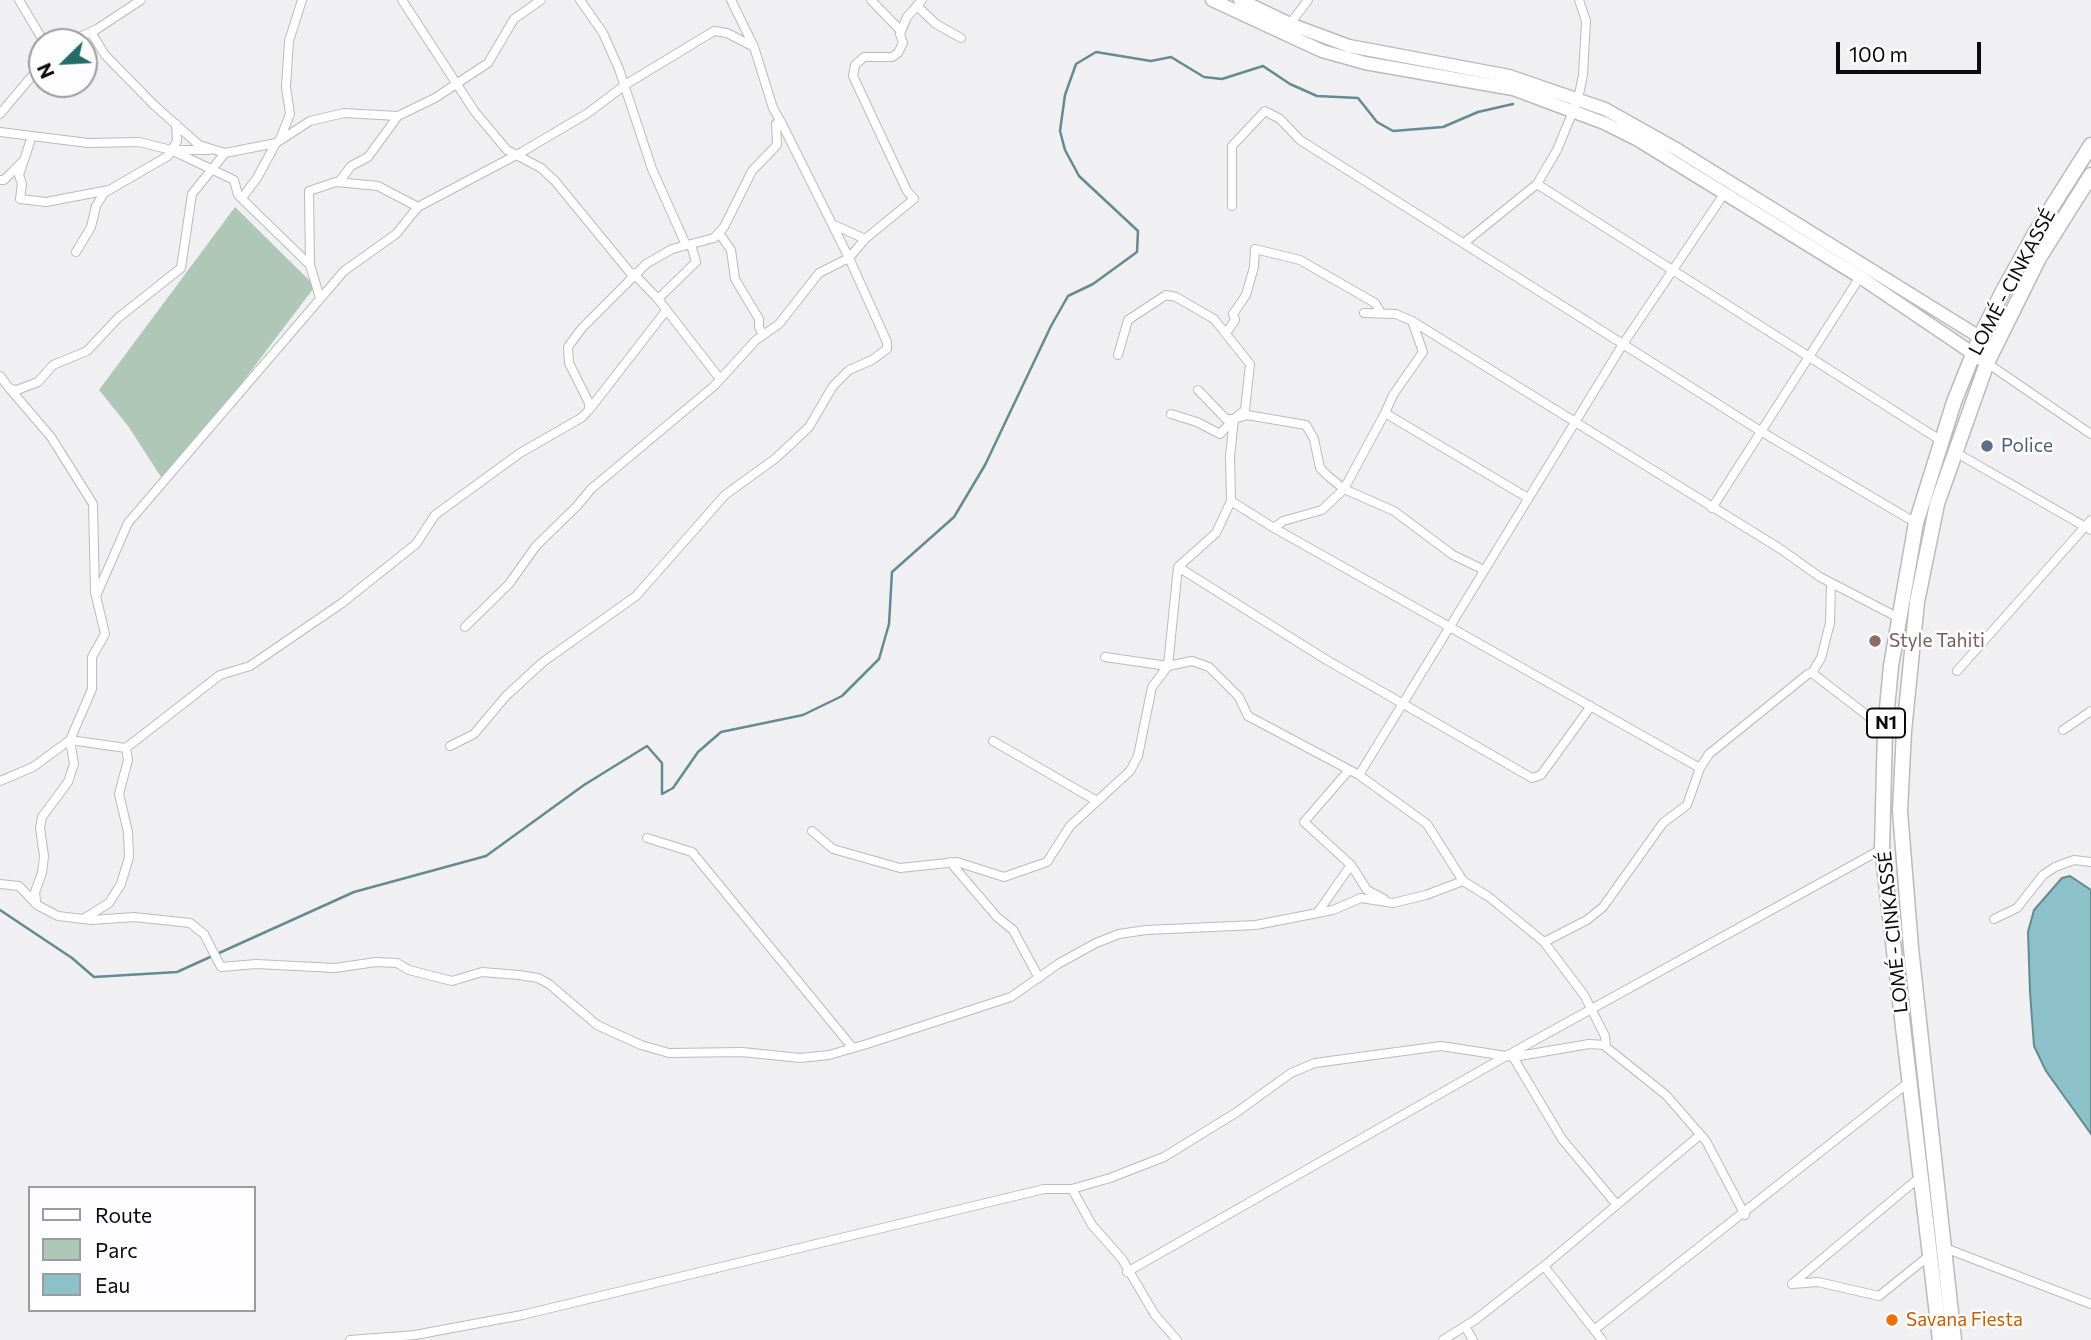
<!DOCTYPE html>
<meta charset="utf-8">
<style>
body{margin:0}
#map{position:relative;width:2091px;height:1340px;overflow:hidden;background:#f0f0f3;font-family:Commissioner,sans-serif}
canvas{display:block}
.legend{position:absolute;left:28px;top:1186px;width:228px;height:126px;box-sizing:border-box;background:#fdfdff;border:2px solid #9c9c9e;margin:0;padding:9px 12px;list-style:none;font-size:21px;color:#0b0b0c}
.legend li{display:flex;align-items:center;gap:14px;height:35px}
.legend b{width:35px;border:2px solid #9c9c9e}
.north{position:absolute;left:28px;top:28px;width:70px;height:70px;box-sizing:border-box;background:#fdfdff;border:2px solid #9c9c9e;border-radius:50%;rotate:246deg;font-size:19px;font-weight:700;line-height:28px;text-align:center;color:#0b0b0c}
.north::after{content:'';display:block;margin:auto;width:24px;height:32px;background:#226d6a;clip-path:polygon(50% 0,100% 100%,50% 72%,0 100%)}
.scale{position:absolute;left:1836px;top:42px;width:145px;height:32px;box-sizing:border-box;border:4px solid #0b0b0c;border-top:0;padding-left:9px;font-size:21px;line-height:24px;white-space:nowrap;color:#0b0b0c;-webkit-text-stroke:5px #fdfdff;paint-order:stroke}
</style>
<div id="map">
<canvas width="2091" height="1340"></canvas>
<ul class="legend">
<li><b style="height:9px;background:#fff"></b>Route</li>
<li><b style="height:19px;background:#afc7b7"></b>Parc</li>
<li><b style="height:19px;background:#8cc1c9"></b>Eau</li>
</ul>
<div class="north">N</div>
<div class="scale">100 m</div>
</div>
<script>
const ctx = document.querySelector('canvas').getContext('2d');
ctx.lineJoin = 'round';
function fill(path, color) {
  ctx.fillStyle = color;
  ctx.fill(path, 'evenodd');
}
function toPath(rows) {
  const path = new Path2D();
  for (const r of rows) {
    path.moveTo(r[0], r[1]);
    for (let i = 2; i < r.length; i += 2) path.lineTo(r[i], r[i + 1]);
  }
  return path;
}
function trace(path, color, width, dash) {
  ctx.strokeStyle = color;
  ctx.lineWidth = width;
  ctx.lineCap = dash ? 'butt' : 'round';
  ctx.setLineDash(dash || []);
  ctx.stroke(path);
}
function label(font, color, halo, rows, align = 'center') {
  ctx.font = font + ' Commissioner,sans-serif';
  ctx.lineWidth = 5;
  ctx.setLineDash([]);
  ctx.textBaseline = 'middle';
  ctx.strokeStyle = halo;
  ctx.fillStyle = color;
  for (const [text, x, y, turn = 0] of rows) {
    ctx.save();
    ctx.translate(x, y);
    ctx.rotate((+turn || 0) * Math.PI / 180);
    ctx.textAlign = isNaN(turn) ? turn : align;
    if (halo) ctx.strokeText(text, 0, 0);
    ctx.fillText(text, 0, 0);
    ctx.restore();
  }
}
const green = toPath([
 [235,207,310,281,313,289,207,429,163,480,128,426,99,390]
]);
const water = toPath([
 [2070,876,2091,890,2091,1134,2046,1071,2034,1046,2030,992,2028,932,2034,910,2062,878,2070,876]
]);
const stream = toPath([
 [0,910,72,958,94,977,177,972,354,892,486,856,584,785,647,746,662,763,662,794,673,788,698,752,721,732,803,715,842,696,879,659,889,624,892,572,954,517,985,465,1051,326,1068,296,1093,284,1137,252,1138,231,1079,176,1065,150,1060,131,1065,95,1076,64,1096,52,1151,61,1171,57,1204,77,1222,79,1263,66,1290,84,1317,96,1358,98,1377,122,1393,131,1443,127,1478,112,1513,104]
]);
const street = toPath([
 [19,0,44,42],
 [402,0,475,112,507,150,541,168,555,181,632,275],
 [580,0,603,33,619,69,652,169,686,245],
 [871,0,901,31],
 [917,6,936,24,961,38],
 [1290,24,1308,0],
 [91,32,105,55,154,105,199,145,225,153],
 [69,42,97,29,141,0],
 [0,114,42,64],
 [0,132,88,143,139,142,171,150,209,150],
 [32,136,19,175,22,184,20,199,46,202,109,190],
 [280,139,290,114,286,87,289,41,302,0],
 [171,150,234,180,238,195,310,265,309,191,336,182,378,186,418,207,522,152,588,113,625,85,714,31,727,33,754,47],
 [0,180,4,180,21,163],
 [339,182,351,166,368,157,398,116],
 [1537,184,1940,440],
 [242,198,257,178,276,143],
 [1232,206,1232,146,1265,111,1280,119,1300,140,1762,432,1916,523],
 [832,224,865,239],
 [719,233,731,250,735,279,759,319,759,327,763,335],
 [1464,243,1537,184,1557,150,1578,99,1583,75,1586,21,1579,0],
 [76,252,91,227,96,206,104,193,168,156,177,141,176,124],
 [310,265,320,298],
 [633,273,658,299,720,379],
 [658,299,696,262,691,245],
 [1364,313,1396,314,1412,321,1779,548,1820,577,1899,618],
 [1227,332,1235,320,1233,314,1246,295,1254,267,1255,249,1300,260,1375,303,1381,313],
 [1987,363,2091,434],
 [0,376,10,389,17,390,38,382,53,365,87,351,118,318,181,268,192,194,225,153,276,143,310,121,344,113,398,116,435,98,488,63,514,19,541,0],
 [10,389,51,437,93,504,95,593],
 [1198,390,1226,419,1234,419],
 [589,410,665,312],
 [1385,413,1393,395,1423,352,1412,321],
 [1171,414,1197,422,1220,434,1234,419,1247,415,1306,425,1314,439,1320,468,1328,476,1344,489,1394,511,1453,555,1484,570],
 [1955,452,2091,530],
 [1231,501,1274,528,1283,521,1322,510,1344,489,1385,413,1528,498],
 [1712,508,1860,277],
 [1274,528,1700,768],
 [1178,567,1325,659,1532,778,1541,775,1591,706],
 [465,627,509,584,536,546,577,506,591,489,714,386,756,340,779,324,819,273,849,258,865,239,914,199,907,191,853,76,855,65,864,57,892,57,898,53,903,43,900,34,907,17,922,0],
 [1105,657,1168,666,1192,661,1209,667,1239,697,1248,716,1359,775,1427,824,1463,881],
 [1957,671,2091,520],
 [1812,673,1821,658,1830,623,1831,583],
 [2063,730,2091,711],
 [993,741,1095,800],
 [450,746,474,734,506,696,543,662,636,596,725,495,776,458,809,427,833,386,849,370,872,360,887,349,887,342,849,258,781,122],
 [1349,770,1304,822,1351,865,1367,890,1384,899],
 [1359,775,1623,344,1724,194],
 [0,781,33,767,70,740,126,748,220,675,250,666,342,603,416,544,435,515,520,453,581,418,589,410,589,403,569,363,568,347,582,328,646,264,672,249,714,238,724,227,752,171,777,145,776,124,781,122,773,108,754,47,731,0],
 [812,831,833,849,900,868,957,862,1004,877,1047,862,1070,826,1130,771,1138,756,1152,687,1168,666,1178,567,1216,533,1231,501,1230,456,1234,419,1245,410,1250,364,1214,319,1176,297,1166,295,1128,320,1118,355],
 [647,838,692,852,852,1047],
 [950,862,997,917,1013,930,1039,978],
 [0,884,19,886,37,905,58,916,92,920,134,917,190,923,204,934,221,967,256,964,335,968,376,962,397,963,409,970,452,981,482,972,519,975,538,978,549,984,597,1025,641,1045,669,1053,742,1052,800,1058,829,1055,867,1044,1011,997,1058,964,1096,943,1119,934,1146,930,1256,925,1333,910,1361,898,1393,903,1426,895,1463,881,1489,897,1544,942,1587,920,1603,907,1663,823,1687,805,1700,768,1709,754,1808,674,1812,673,1885,729],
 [36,901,35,892,42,873,44,856,40,828,42,817,68,782,74,764,70,740,92,689,92,657,105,634,96,596,128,523,344,271,396,234,418,207],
 [1318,912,1351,865],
 [85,918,109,903,121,884,129,857,128,832,119,794,128,760,126,748],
 [1994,919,2017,908,2043,875,2055,867,2074,860,2091,862],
 [1544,942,1584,995,1605,1036,1606,1047,1666,1095,1706,1141,1745,1215],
 [1513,1057,1562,1139,1617,1205],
 [1072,1189,1092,1225,1122,1259,1155,1315,1177,1340],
 [1945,1248,2091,1304],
 [1544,1266,1602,1340],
 [1127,1272,1508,1055,1882,849],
 [1792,1284,1920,1177],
 [1792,1284,1818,1282,1879,1296,1930,1255],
 [1466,1328,1473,1340],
 [1594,1330,1909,1082],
 [350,1340,415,1335,522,1315,1044,1189,1072,1189,1110,1178,1164,1157,1237,1112,1291,1073,1315,1063,1441,1046,1513,1057,1589,1044,1605,1045],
 [1443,1340,1475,1320,1544,1266,1700,1135]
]);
const primary = toPath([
 [1212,0,1322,51,1365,63,1513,89,1604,123,1638,140,1860,277,1987,363],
 [1240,0,1290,24,1349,46,1509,76,1605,109,1678,150,1994,346]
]);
const highway = toPath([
 [1940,1340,1882,849,1885,729,1891,666,1916,523,1954,402,1980,337,2003,291,2034,235,2091,145],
 [1954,1340,1911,948,1900,811,1904,731,1917,602,1937,504,1987,363,2039,258,2091,175]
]);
const markers = [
 [1987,446,7,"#5c6f8a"],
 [1875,641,7,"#8d6e63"],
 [1892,1320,7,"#e8710a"]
];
const shields = [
 [1886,723,38]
];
const shieldNames = [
 ["N1",1886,723]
];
const streetNames = [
 ["LOMÉ - CINKASSÉ",2012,282,-62],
 ["LOMÉ - CINKASSÉ",1893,932,-96]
];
const serviceNames = [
 ["Police",2001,446]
];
const educationNames = [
 ["Style Tahiti",1889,641]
];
const foodNames = [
 ["Savana Fiesta",1906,1320]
];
fill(green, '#afc7b7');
fill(water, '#8cc1c9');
trace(water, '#658a90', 2);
trace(stream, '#658a90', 2.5);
trace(street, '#bbbbbd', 10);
trace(primary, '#bbbbbd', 15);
trace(highway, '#bbbbbd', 17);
trace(street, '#fff', 8);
trace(primary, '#fff', 12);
trace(highway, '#fff', 14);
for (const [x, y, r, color] of markers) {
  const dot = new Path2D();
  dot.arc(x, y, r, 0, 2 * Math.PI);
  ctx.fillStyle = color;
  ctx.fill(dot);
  trace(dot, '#fdfdff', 2.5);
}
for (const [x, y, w] of shields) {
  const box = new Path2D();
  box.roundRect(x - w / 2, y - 14.5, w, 29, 5);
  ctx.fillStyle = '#fdfdff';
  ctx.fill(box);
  trace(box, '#0b0b0c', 2);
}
label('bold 18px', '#0b0b0c', null, shieldNames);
label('19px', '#0b0b0c', '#fdfdff', streetNames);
label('19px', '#4e5e75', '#fdfdff', serviceNames, 'left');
label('19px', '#785e54', '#fdfdff', educationNames, 'left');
label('19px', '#c56008', '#fdfdff', foodNames, 'left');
</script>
